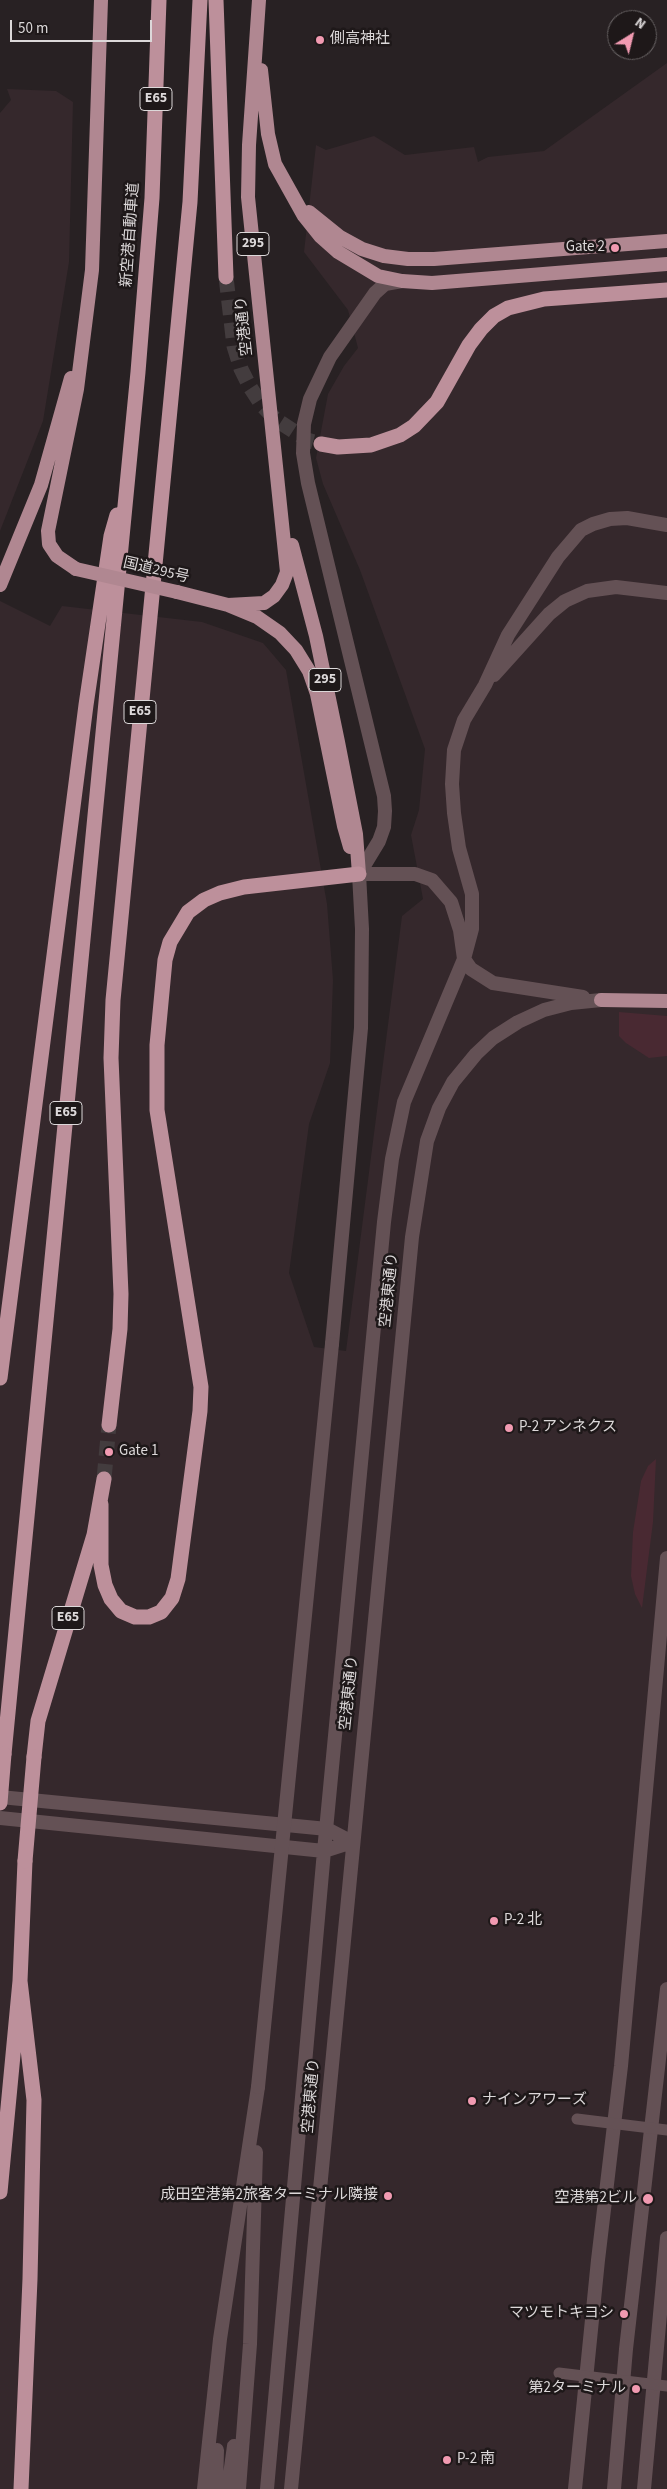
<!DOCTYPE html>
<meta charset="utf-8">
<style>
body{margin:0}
#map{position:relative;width:667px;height:2489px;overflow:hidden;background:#282123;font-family:"Source Sans 3",sans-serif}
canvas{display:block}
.north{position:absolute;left:607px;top:10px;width:50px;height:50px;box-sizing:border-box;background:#1e1819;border:1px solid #6a6566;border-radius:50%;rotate:36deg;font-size:14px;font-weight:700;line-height:20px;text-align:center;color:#dcd8d9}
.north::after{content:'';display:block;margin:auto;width:18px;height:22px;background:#f19ab1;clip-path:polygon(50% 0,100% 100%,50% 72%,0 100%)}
.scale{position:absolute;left:10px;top:20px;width:142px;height:22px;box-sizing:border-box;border:2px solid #dcd8d9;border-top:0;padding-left:6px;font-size:15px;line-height:18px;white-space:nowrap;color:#dcd8d9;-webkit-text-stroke:4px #1e1819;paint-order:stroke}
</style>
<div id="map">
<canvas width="667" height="2489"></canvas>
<div class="north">N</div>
<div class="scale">50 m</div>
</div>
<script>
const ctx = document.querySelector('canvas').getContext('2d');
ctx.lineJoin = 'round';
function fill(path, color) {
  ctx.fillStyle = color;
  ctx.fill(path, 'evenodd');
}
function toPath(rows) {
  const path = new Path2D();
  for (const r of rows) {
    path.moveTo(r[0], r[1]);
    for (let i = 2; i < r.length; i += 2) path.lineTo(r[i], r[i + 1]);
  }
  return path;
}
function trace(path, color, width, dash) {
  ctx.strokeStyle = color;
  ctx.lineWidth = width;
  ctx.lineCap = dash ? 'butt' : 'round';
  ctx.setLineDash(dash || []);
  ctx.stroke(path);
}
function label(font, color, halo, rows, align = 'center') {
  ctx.font = font + ' "Source Sans 3","Noto Sans JP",sans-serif';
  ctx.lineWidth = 5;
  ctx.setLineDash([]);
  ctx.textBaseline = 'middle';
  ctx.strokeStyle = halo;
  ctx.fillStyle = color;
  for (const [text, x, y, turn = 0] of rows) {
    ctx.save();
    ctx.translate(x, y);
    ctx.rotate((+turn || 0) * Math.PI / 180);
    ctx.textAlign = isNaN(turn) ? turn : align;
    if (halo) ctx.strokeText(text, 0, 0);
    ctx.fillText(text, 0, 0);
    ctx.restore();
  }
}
const built = toPath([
 [667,63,667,2489,0,2489,0,601,50,626,62,606,202,622,263,643,286,670,327,904,333,980,330,1063,309,1124,289,1273,314,1347,346,1351,402,916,423,899,411,835,419,810,425,749,360,570,323,484,316,458,328,394,344,366,358,348,348,310,304,252,316,145,326,150,374,136,405,155,474,147,478,162,488,157,544,151],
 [7,89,56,91,73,102,69,262,43,421,0,531,0,113,11,100]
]);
const green = toPath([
 [619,1012,667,1016,667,1056,649,1058,626,1043,619,1036],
 [656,1459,653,1522,642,1608,635,1594,631,1576,633,1532,641,1481,648,1466]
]);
const motorwayTunnel = toPath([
 [226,277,234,346,241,369,250,387,261,404,275,419,307,440,321,444],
 [104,1479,109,1425]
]);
const minor = toPath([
 [614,2489,626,2349,667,1989]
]);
const tertiary = toPath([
 [494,675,549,614,565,601,587,591,616,587,667,593],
 [359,874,415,874,432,880,451,902,460,930,464,959,471,969,493,983,583,997],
 [332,1344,361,1028,362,929,359,874,379,841,384,827,385,811,384,796,308,483,303,453,304,424,310,399,330,357,375,293,385,284,402,281],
 [0,1797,327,1829,352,1842],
 [0,1818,324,1851,352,1842],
 [204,2489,220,2339,258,2087],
 [216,2489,217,2450],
 [228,2489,234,2446],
 [239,2489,250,2344,256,2152],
 [267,2489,324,1851,384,1222,392,1159,404,1102,464,959,472,929,472,894,459,848,454,813,452,784,454,750,464,720,485,685,508,635,558,557,581,530,593,524,610,519,627,518,667,525],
 [291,2489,412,1237,427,1141,439,1108,453,1082,476,1054,493,1038,518,1022,544,1010,571,1003,601,1000],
 [575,2489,598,2260,621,2066,667,1558],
 [644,2489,667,2238]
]);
const trunk = toPath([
 [261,70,268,134,275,164,304,216,320,236,338,252,378,276,402,281,432,283,667,264],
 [309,212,340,237,362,249,384,256,408,259,434,259,667,241],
 [292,545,316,636,338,742,356,834,359,874],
 [76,569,57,556,49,544,48,531,77,389,92,270,101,0],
 [0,585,41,485,71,378],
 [177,592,228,605,257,617,280,633,296,650,309,671,317,694,344,826,350,847],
 [228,605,264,603,274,596,282,585,287,572,248,197,249,145,259,0],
 [601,1000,667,1001]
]);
const motorway = toPath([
 [216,0,226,277],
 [321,444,338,447,371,445,400,435,414,426,437,402,469,345,481,329,494,316,508,308,544,299,667,290],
 [0,1378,86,705,111,536,117,515],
 [109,1425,120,1329,121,1294,111,1058,113,1000,190,202,200,0],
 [101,1504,101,1565,105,1585,111,1599,121,1611,135,1617,149,1617,161,1612,172,1598,178,1579,200,1411,201,1387,157,1110,157,1045,165,960,170,942,188,912,204,900,220,893,244,887,359,874],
 [4,1754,138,372,152,198,159,0],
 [34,1757,38,1721,94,1535,104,1479],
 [20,1981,34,2100,30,2279,21,2489],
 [0,2192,20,1981,25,1861]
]);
const pedestrianBridge = toPath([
 [577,2119,667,2130],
 [559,2373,667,2386]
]);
const tertiaryBridge = toPath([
 [258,2087,332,1344]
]);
const trunkBridge = toPath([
 [76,569,177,592]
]);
const motorwayBridge = toPath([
 [0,1803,4,1754],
 [25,1861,34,1757]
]);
const markers = [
 [320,40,5,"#f19ab1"],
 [615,248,5,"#f19ab1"],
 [509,1428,5,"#f19ab1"],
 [109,1452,5,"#f19ab1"],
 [494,1921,5,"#f19ab1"],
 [472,2101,5,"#f19ab1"],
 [388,2196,5,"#f19ab1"],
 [648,2199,6,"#f19ab1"],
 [624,2314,5,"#f19ab1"],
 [636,2389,5,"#f19ab1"],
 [447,2460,5,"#f19ab1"]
];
const shields = [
 [156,99,32],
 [253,244,32],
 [325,680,32],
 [140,712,32],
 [66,1113,32],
 [68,1618,32]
];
const shieldNames = [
 ["E65",156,99],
 ["295",253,244],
 ["295",325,680],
 ["E65",140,712],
 ["E65",66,1113],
 ["E65",68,1618]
];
const poiNames = [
 ["側高神社",330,40],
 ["Gate 2",605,248,"right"],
 ["P-2 アンネクス",519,1428],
 ["Gate 1",119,1452],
 ["P-2 北",504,1921],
 ["ナインアワーズ",482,2101],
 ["成田空港第2旅客ターミナル隣接",378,2196,"right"],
 ["空港第2ビル",637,2199,"right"],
 ["マツモトキヨシ",614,2314,"right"],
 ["第2ターミナル",626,2389,"right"],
 ["P-2 南",457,2460]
];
const streetNames = [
 ["新空港自動車道",131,235,-86],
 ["空港通り",245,326,-96],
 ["国道295号",156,571,13],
 ["空港東通り",390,1290,-84],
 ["空港東通り",350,1693,-84],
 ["空港東通り",312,2096,-85]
];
fill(built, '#35282c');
fill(green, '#492932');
trace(motorwayTunnel, '#433c3e', 15, [15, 8]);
trace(minor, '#645155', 14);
trace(tertiary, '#645155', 14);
trace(trunk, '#b08791', 14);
trace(motorway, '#bd909b', 15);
trace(pedestrianBridge, '#645155', 11);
trace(tertiaryBridge, '#645155', 14);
trace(trunkBridge, '#b08791', 14);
trace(motorwayBridge, '#bd909b', 15);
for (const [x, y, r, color] of markers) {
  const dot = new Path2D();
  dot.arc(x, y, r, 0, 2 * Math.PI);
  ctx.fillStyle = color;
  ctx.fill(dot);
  trace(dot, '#1e1819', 2);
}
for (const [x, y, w] of shields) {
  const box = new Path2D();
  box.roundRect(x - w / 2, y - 11.5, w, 23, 4);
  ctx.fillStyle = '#1e1819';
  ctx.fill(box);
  trace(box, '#dcd8d9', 1);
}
label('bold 14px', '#dcd8d9', null, shieldNames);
label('15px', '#dcd8d9', '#1e1819', poiNames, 'left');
label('15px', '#dcd8d9', '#1e1819', streetNames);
</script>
